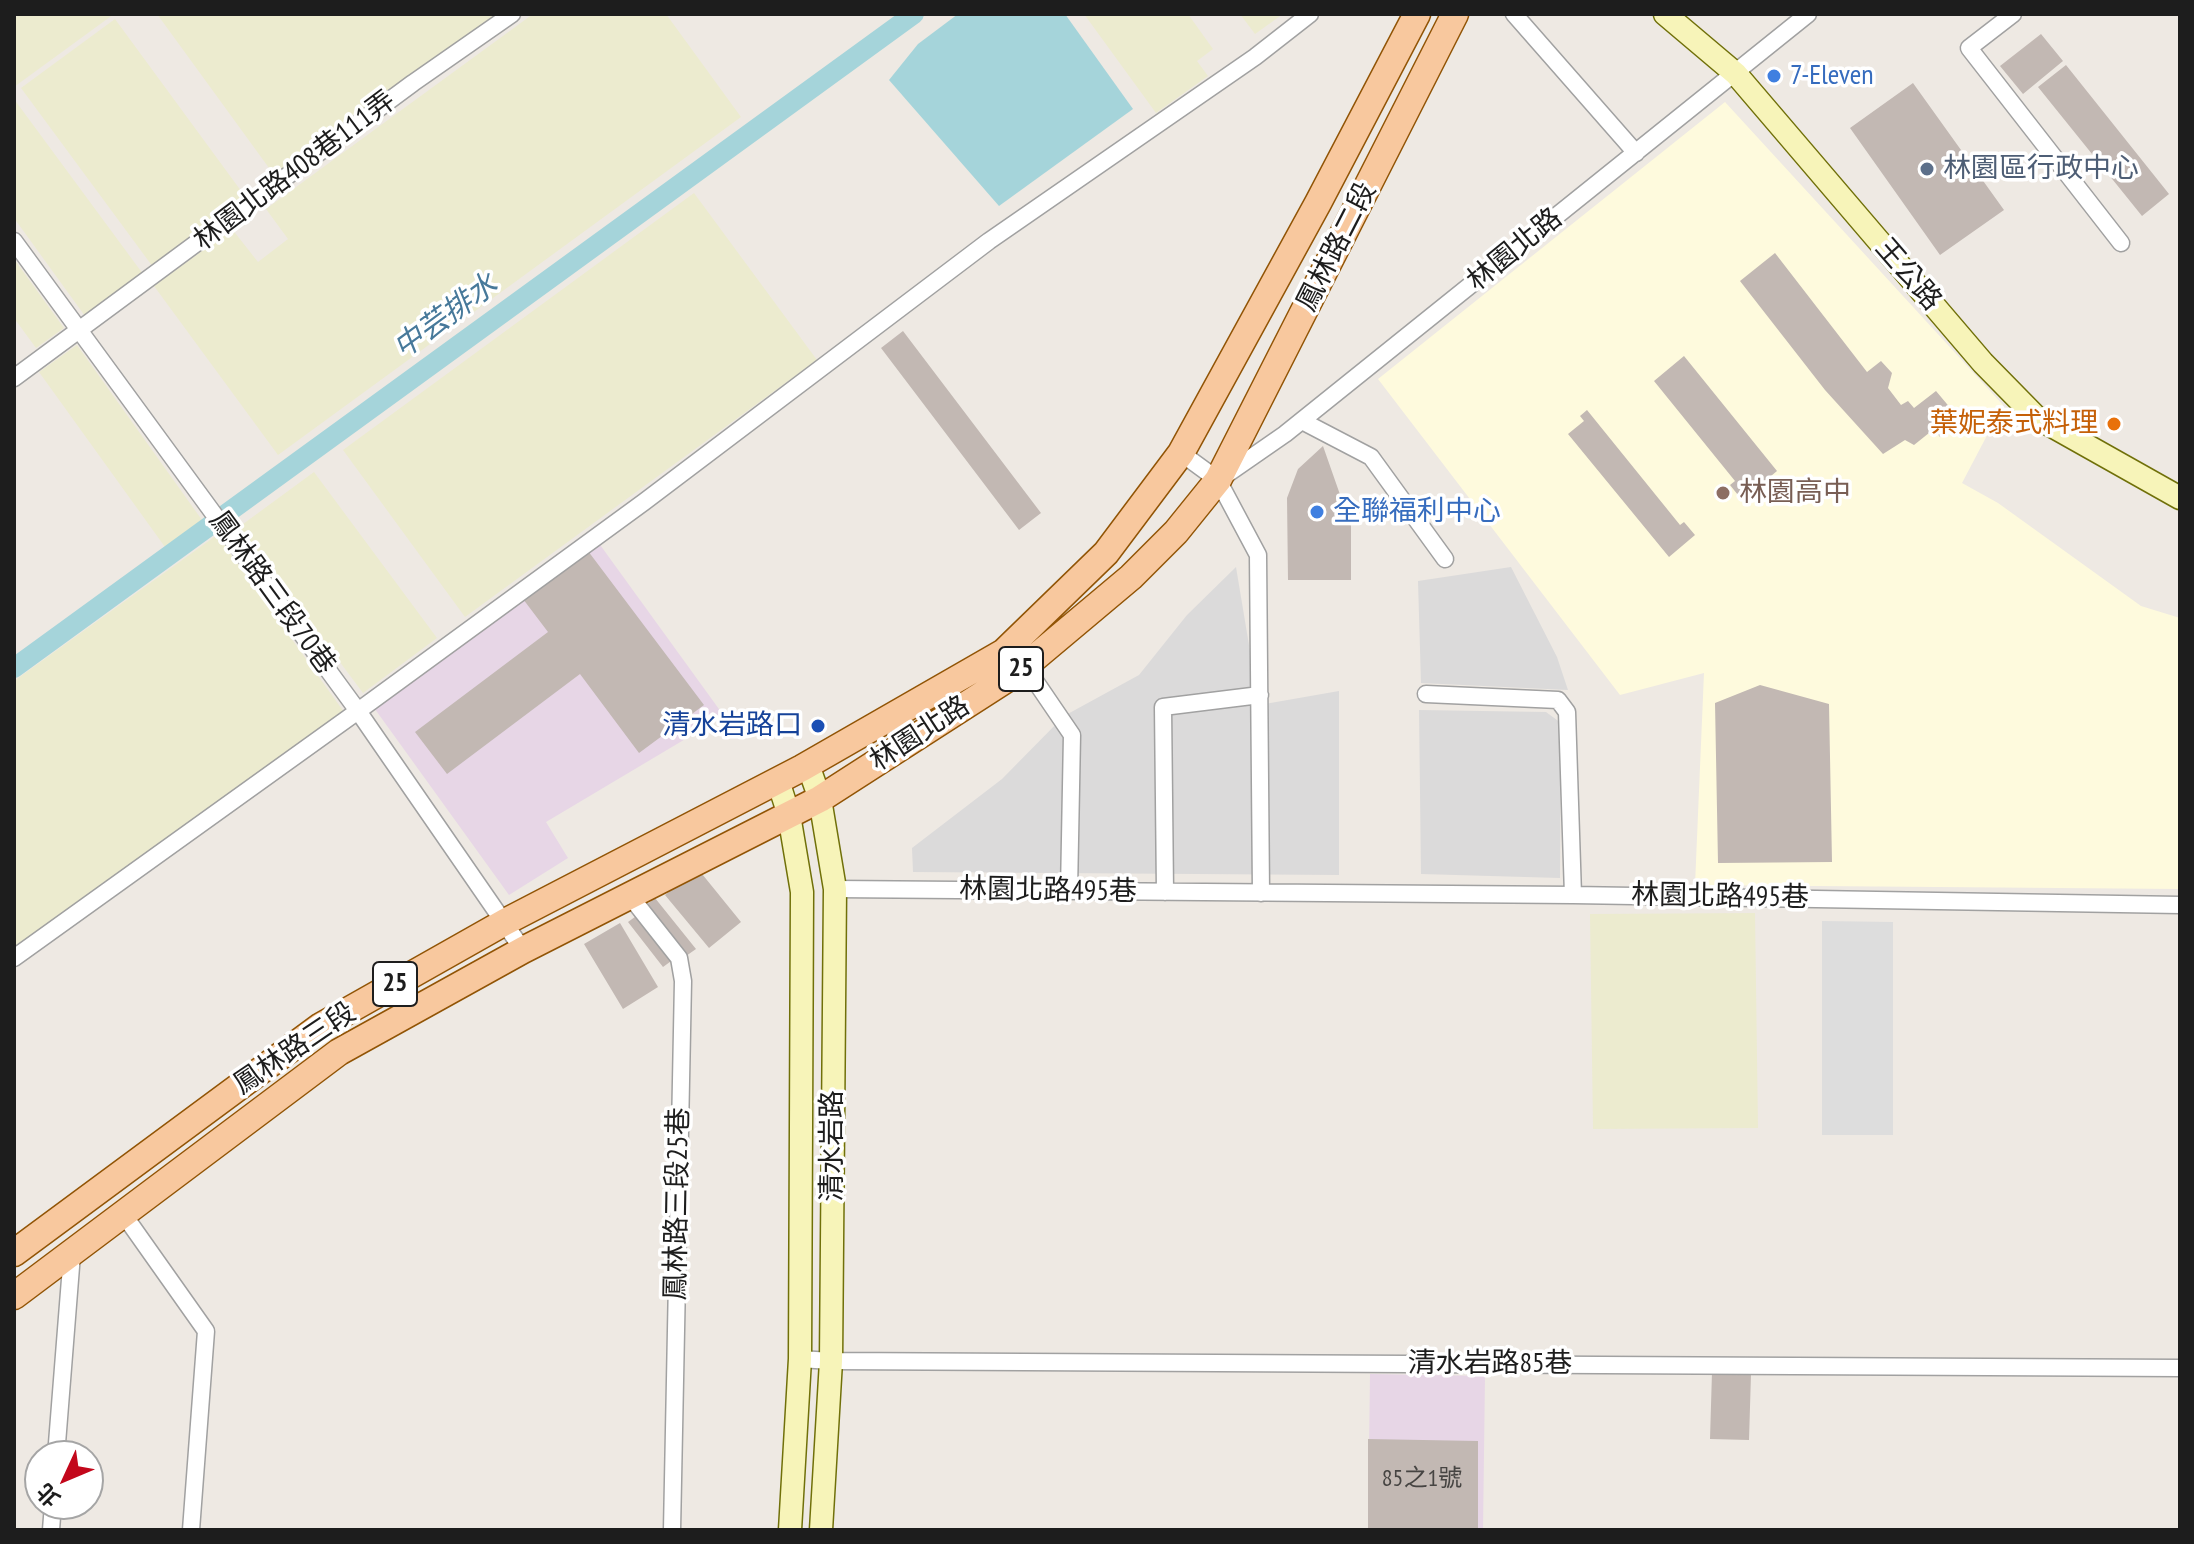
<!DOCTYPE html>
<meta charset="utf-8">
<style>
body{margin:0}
#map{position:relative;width:2194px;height:1544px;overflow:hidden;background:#eee9e3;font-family:"PT Sans Narrow","Noto Sans TC",sans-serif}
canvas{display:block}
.frame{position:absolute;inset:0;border:16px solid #1d1d1d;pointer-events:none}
.north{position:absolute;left:24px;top:1440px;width:80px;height:80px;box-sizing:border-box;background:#fff;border:2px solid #a5a5a5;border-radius:50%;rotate:226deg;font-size:22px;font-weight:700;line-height:32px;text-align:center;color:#1d1d1d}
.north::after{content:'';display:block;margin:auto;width:28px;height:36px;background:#c3071b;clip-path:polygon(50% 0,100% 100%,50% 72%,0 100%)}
</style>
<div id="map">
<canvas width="2194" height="1544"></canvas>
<div class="frame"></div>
<div class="north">北</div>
</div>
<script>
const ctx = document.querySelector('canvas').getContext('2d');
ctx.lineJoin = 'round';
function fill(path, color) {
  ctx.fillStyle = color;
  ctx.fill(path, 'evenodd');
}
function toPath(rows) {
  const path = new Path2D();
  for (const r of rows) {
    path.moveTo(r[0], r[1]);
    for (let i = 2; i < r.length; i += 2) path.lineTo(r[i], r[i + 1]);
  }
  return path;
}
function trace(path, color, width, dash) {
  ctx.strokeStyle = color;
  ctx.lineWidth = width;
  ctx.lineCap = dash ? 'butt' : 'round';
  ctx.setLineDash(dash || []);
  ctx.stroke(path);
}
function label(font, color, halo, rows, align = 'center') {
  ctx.font = font + ' "PT Sans Narrow","Noto Sans TC",sans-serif';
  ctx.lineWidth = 7;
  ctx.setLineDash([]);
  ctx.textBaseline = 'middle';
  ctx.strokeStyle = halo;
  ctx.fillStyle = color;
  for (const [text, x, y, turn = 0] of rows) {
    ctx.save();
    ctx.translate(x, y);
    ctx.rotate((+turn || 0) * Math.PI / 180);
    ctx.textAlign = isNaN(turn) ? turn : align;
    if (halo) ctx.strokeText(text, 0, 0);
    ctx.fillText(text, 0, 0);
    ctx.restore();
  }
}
const residential = toPath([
 [1236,567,1259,705,1339,691,1339,875,913,872,912,848,1002,779,1064,716,1139,675,1187,615],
 [1511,567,1557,657,1568,690,1421,683,1418,581],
 [1419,710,1546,712,1561,723,1560,878,1421,874]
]);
const industrial = toPath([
 [598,542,724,716,546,822,568,858,509,895,372,705],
 [1370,1374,1485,1376,1483,1530,1368,1530]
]);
const education = toPath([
 [1725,102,2003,405,1962,483,1998,503,2141,606,2180,618,2180,889,1695,885,1704,673,1620,695,1378,379]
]);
const farmland = toPath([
 [19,14,114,14,14,87,14,19],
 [157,14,502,14,277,179],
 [533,14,666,14,741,117,278,455,154,286,232,229,258,262,288,239,266,209],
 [1084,14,1188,14,1213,49,1197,61,1208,76,1156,113],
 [1240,14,1283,14,1255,34],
 [115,19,247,199,153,267,21,88],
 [14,99,143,274,85,316,14,218],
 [694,193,817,360,465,617,343,450],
 [14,259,64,328,36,348,14,318],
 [77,345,202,520,165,547,39,372],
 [314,472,437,638,363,693,239,527],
 [217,535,344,712,14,949,14,681],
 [1755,913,1758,1128,1593,1129,1590,914]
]);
const parking = toPath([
 [1822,921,1893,922,1893,1135,1822,1135]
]);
const water = toPath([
 [958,14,1065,14,1133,109,999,206,889,80,918,44]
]);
const canal = toPath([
 [14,668,914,14]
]);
const building = toPath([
 [2041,34,2063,61,2023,94,2000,66],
 [2066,65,2169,194,2142,216,2038,87],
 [1913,83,2004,210,1940,255,1850,128],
 [1775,253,1867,372,1881,361,1892,373,1888,388,1901,405,1908,401,1914,408,1936,391,1962,422,1940,437,1934,429,1914,445,1905,440,1883,454,1825,390,1740,281],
 [903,331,1041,513,1019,530,881,348],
 [1684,356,1777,471,1742,500,1730,485,1735,481,1654,381],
 [1587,410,1680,525,1684,522,1695,535,1669,557,1568,434,1584,421,1580,416],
 [1323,446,1351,526,1351,580,1288,580,1287,498,1298,469],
 [588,551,704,705,639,753,580,674,447,774,415,732,548,632,523,599],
 [1760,685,1829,704,1832,862,1718,863,1715,703],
 [698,869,741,922,709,948,665,895],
 [655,898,696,949,686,956,645,906],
 [639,914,674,959,663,967,628,922],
 [620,923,658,987,623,1009,584,944],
 [1712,1372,1751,1374,1749,1440,1710,1439],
 [1368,1439,1478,1441,1478,1530,1368,1530]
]);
const street = toPath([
 [1514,14,1636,153],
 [2013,14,1969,48,2121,243],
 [14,241,358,711,523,950],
 [14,378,413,83,512,14],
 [1302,421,1371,457,1445,559],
 [1181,453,1218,480,1258,555,1261,893],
 [1223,477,1285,434,1808,14],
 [1025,666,1072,735,1069,891],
 [1426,694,1558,700,1567,712,1573,895],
 [835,889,1573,895,2180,905],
 [1165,892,1163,707,1260,695],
 [630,896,679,958,683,981,672,1530],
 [14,958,358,711,644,502,989,241,1255,57,1310,14],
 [124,1215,206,1331,191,1530],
 [800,1359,831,1361,2180,1368],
 [56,1456,72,1254],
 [51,1530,53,1504]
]);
const secondary = toPath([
 [1665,14,1736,74,1983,363,2036,417,2180,498],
 [808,765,820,799,835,889,831,1361,821,1530],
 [778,781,789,815,802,892,800,1359,790,1530]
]);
const primary = toPath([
 [14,1253,321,1026,505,922,802,768,1004,652,1106,553,1181,453,1318,203,1417,14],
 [14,1296,339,1052,523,950,820,799,1019,671,1131,577,1176,532,1218,480,1455,14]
]);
const markers = [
 [1774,76,8,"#3f7fe0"],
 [1927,169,8,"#5c6f8a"],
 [2114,424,8,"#e8710a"],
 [1723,493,8,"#8d6e63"],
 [1317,512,8,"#3f7fe0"],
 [818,726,8,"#1a4fb4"]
];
const numberNames = [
 ["85之1號",1422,1479]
];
const shields = [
 [1021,669,44],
 [395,984,44]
];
const shieldNames = [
 ["25",1021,669],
 ["25",395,984]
];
const shopNames = [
 ["7-Eleven",1790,76],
 ["全聯福利中心",1333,512]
];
const serviceNames = [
 ["林園區行政中心",1943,169]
];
const streetNames = [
 ["林園北路408巷111弄",295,171,-37],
 ["鳳林路二段",1337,247,-63],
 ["林園北路",1515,250,-39],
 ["王公路",1908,275,49],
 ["鳳林路三段70巷",272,593,54],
 ["林園北路",920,734,-33],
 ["林園北路495巷",1048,891,1],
 ["林園北路495巷",1720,897,1],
 ["鳳林路三段",295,1049,-34],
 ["清水岩路",833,1146,-90],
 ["鳳林路三段25巷",678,1204,-89],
 ["清水岩路85巷",1490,1364]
];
const foodNames = [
 ["葉妮泰式料理",2098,424]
];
const educationNames = [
 ["林園高中",1739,493]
];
const transitNames = [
 ["清水岩路口",802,726]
];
const waterNames = [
 ["中芸排水",446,317,-36]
];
fill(residential, '#dbdada');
fill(industrial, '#e7d6e6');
fill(education, '#fefadd');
fill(farmland, '#ecebcf');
fill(parking, '#ddd');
fill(water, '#a5d4da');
trace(canal, '#a5d4da', 20);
fill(building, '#c2b8b3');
trace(street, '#a1a1a1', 19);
trace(secondary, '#707009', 25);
trace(primary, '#915405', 29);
trace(street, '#fff', 16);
trace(secondary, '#f7f4b9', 22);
trace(primary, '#f8c89e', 26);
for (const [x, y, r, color] of markers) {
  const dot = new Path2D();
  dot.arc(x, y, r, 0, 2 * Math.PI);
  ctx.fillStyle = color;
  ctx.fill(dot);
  trace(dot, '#fff', 3);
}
label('24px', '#464442', null, numberNames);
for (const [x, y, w] of shields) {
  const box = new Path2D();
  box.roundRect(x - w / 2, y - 22, w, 44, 6);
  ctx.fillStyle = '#fff';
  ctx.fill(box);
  trace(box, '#1d1d1d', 2);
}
label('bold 26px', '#1d1d1d', null, shieldNames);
label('28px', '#366cbe', '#fff', shopNames, 'left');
label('28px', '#4e5e75', '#fff', serviceNames, 'left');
label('28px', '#1d1d1d', '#fff', streetNames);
label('28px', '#c56008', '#fff', foodNames, 'right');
label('28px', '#785e54', '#fff', educationNames, 'left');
label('28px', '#164399', '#fff', transitNames, 'right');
label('italic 30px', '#47799a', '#fff', waterNames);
</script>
